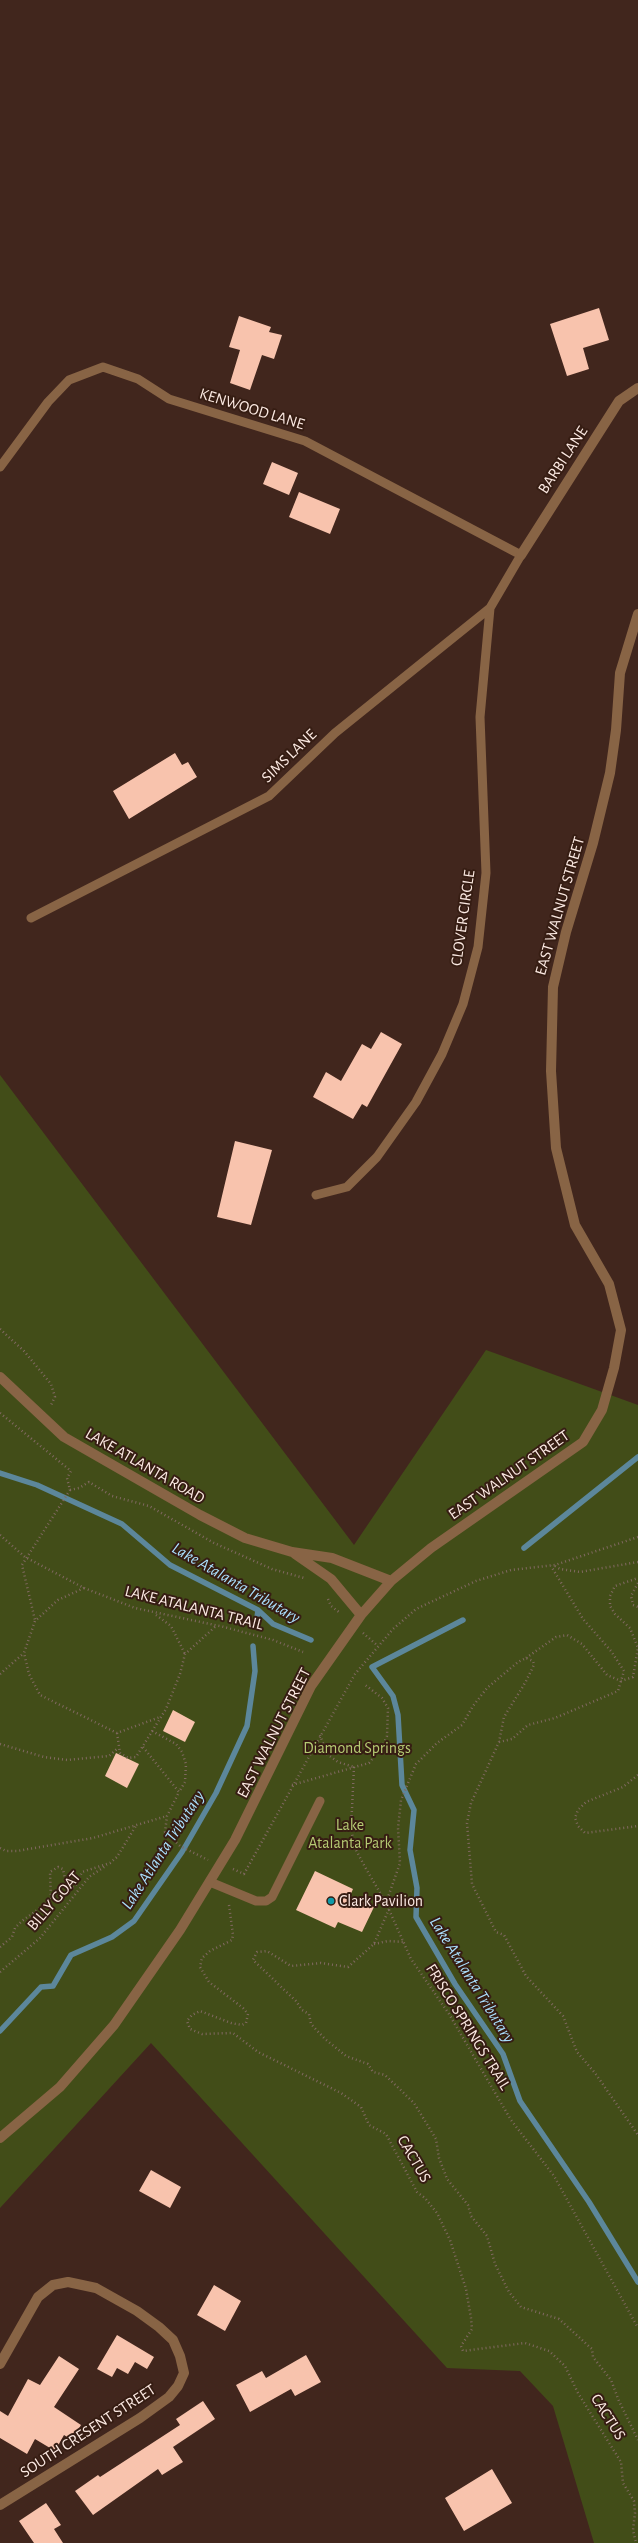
<!DOCTYPE html>
<style>
body{margin:0}
canvas{display:block;background:#41261d}
</style>
<canvas width="638" height="2543"></canvas>
<script>
const ctx = document.querySelector('canvas').getContext('2d');
ctx.lineJoin = 'round';
function fill(path, color) {
  ctx.fillStyle = color;
  ctx.fill(path, 'evenodd');
}
function toPath(rows) {
  const path = new Path2D();
  for (const r of rows) {
    path.moveTo(r[0], r[1]);
    for (let i = 2; i < r.length; i += 2) path.lineTo(r[i], r[i + 1]);
  }
  return path;
}
function trace(path, color, width, dash) {
  ctx.strokeStyle = color;
  ctx.lineWidth = width;
  ctx.lineCap = dash ? 'butt' : 'round';
  ctx.setLineDash(dash || []);
  ctx.stroke(path);
}
function label(font, color, halo, rows, align = 'center') {
  ctx.font = font + ' "Alegreya Sans",sans-serif';
  ctx.lineWidth = 4;
  ctx.setLineDash([]);
  ctx.textBaseline = 'middle';
  ctx.strokeStyle = halo;
  ctx.fillStyle = color;
  for (const [text, x, y, turn = 0] of rows) {
    ctx.save();
    ctx.translate(x, y);
    ctx.rotate((+turn || 0) * Math.PI / 180);
    ctx.textAlign = isNaN(turn) ? turn : align;
    if (halo) ctx.strokeText(text, 0, 0);
    ctx.fillText(text, 0, 0);
    ctx.restore();
  }
}
const green = toPath([
 [0,1075,354,1545,486,1350,638,1405,638,2543,594,2543,553,2406,520,2371,447,2368,151,2043,0,2208]
]);
const stream = toPath([
 [0,1473,37,1485,122,1524,170,1565,258,1610,273,1624,311,1640],
 [524,1548,638,1457],
 [463,1620,372,1667,393,1696,398,1715,402,1785,414,1810,410,1850,417,1888,416,1917,455,1984,503,2054,520,2101,589,2202,638,2282],
 [256,1625,258,1610],
 [0,2031,41,1987,53,1986,71,1955,112,1937,134,1921,182,1852,216,1793,247,1726,255,1671,253,1646]
]);
const building = toPath([
 [599,308,609,340,583,348,589,369,567,376,550,324],
 [239,316,271,327,269,332,282,335,274,359,262,355,250,390,230,383,240,350,229,347],
 [272,462,298,473,289,495,263,484],
 [299,492,340,509,330,534,289,517],
 [175,753,182,765,188,762,197,777,129,819,113,791],
 [381,1032,402,1044,367,1107,362,1104,353,1119,313,1097,326,1072,341,1081,362,1044,371,1049],
 [235,1141,272,1150,251,1225,217,1217],
 [173,1710,195,1722,185,1742,163,1731],
 [116,1753,139,1764,127,1788,105,1776],
 [315,1871,353,1889,350,1896,374,1907,362,1932,338,1922,335,1928,296,1910],
 [151,2170,181,2187,170,2208,139,2191],
 [214,2285,241,2301,225,2331,197,2315],
 [117,2335,154,2357,147,2369,135,2362,128,2374,117,2368,112,2377,97,2369],
 [306,2355,321,2382,295,2396,291,2389,250,2412,236,2385,262,2371,266,2378],
 [59,2356,79,2369,54,2407,81,2425,72,2440,64,2435,55,2451,35,2439,27,2454,0,2438,0,2411,8,2416,28,2379,40,2385],
 [203,2401,215,2419,173,2447,183,2462,162,2475,158,2469,93,2515,75,2491,98,2475,100,2477,180,2425,176,2419],
 [492,2469,512,2503,464,2531,445,2498],
 [46,2503,61,2525,54,2529,63,2543,34,2543,19,2521]
]);
const path = toPath([
 [0,1329,24,1351,51,1384,55,1397,51,1405],
 [0,1413,71,1471,67,1478,70,1490,22,1565,35,1620],
 [70,1490,79,1488,89,1482,112,1496,149,1506,214,1543,272,1569,304,1578],
 [0,1535,25,1557,84,1588,135,1608,224,1627,273,1640,303,1652],
 [555,1566,560,1569,580,1572,638,1562],
 [638,1583,631,1596,633,1605,638,1607],
 [84,1588,58,1600,35,1621,24,1653,29,1674,40,1695,117,1733,160,1717],
 [328,1599,331,1606,339,1612],
 [156,1615,171,1626,185,1654],
 [363,1633,378,1646],
 [526,1658,556,1637,567,1635,582,1644,607,1675,621,1681,633,1677,638,1648,630,1628,615,1614,610,1606,610,1596,615,1586,638,1578],
 [0,1674,24,1653],
 [152,1731,176,1744,182,1752,186,1764,185,1782,179,1792],
 [117,1733,120,1753,128,1758,136,1757,166,1709,180,1674,185,1654,216,1626],
 [320,1735,327,1754,338,1762,354,1767],
 [499,1742,512,1739,528,1725,555,1718,618,1691,624,1671,611,1651,583,1619,551,1566],
 [0,1744,44,1757,67,1760,109,1756,118,1748],
 [143,1747,179,1792,167,1816,165,1832,180,1846,208,1860],
 [354,1767,351,1829,355,1848,365,1867,386,1903,411,1959,449,2014,511,2120,554,2176,638,2328],
 [638,1775,623,1787,586,1802,578,1810,575,1818,578,1826,585,1833,638,1826],
 [292,1785,369,1763,382,1747,387,1736,388,1708,382,1698,364,1684],
 [0,1848,6,1851,17,1851,93,1838,167,1816],
 [233,1869,244,1874,355,1674,393,1629,416,1609,476,1581,511,1570,555,1565,638,1537],
 [386,1903,400,1863,398,1828,401,1800,416,1764,437,1743,462,1725,473,1706,487,1688,518,1662,526,1658,533,1661,534,1665,525,1683,504,1717,499,1742,471,1803,467,1823,472,1884,496,1932,504,1935,526,1976,563,2016,577,2052,595,2073,638,2135],
 [229,1905,233,1935,232,1940,210,1951,202,1958,200,1967,209,1982,243,2008,248,2014,246,2023,242,2025,231,2023,200,2011,192,2015,187,2021,190,2029,202,2034,233,2033,258,2052,341,2093,361,2107,369,2125,386,2134,417,2192,425,2198,437,2213,450,2240,466,2289,471,2318,472,2329,461,2346,463,2351,525,2343,549,2351,565,2366,578,2393,621,2462,623,2483,634,2501,635,2513,633,2530,636,2543],
 [389,1909,374,1944,348,1967,321,1963,291,1966,267,1951,257,1952,253,1960,296,2001,302,2010,309,2014,311,2024,325,2039,346,2056,368,2064,373,2072,385,2075,414,2103,436,2139,439,2158,447,2179,468,2205,471,2216,487,2236,495,2264,509,2292,521,2307,559,2319,592,2349,593,2357,611,2380,619,2401,638,2440],
 [374,1944,388,1941,405,1942],
 [0,1947,12,1937,15,1928,22,1921,51,1900,50,1872,58,1867,63,1869,67,1889,75,1887,82,1872,110,1863,117,1857,137,1824],
 [0,1972,40,1938,89,1877,107,1865]
]);
const service = toPath([
 [0,467,48,402,69,380,103,367,138,379,169,399,305,441,521,555,490,608,335,733,269,796,31,918],
 [316,1195,347,1187,377,1157,416,1102,442,1054,463,1004,478,947,486,873,480,717,490,608],
 [210,1882,256,1901,266,1901,272,1897,320,1801]
]);
const minor = toPath([
 [521,555,619,401,638,388],
 [0,1377,64,1437,200,1515,245,1538,292,1552,332,1558,391,1581],
 [295,1554,331,1579,361,1615],
 [0,2138,60,2087,114,2025,180,1930,235,1840,311,1686,361,1615,391,1581,431,1548,583,1442,602,1410,614,1368,621,1330,609,1284,575,1225,556,1148,551,1071,553,987,566,932,593,843,610,773,616,730,620,673,638,614],
 [0,2364,38,2297,53,2285,68,2282,96,2288,137,2311,159,2327,173,2340,180,2356,184,2373,178,2386,169,2397,140,2418,0,2505]
]);
const markers = [
 [331,1901,4,"#0f9aa8"]
];
const streetNames = [
 ["KENWOOD LANE",252,409,17],
 ["BARBI LANE",563,460,-57],
 ["SIMS LANE",289,756,-44],
 ["EAST WALNUT STREET",560,906,-74],
 ["CLOVER CIRCLE",463,918,-82],
 ["LAKE ATLANTA ROAD",145,1466,30],
 ["EAST WALNUT STREET",509,1475,-35],
 ["LAKE ATALANTA TRAIL",194,1608,14],
 ["EAST WALNUT STREET",274,1733,-63],
 ["BILLY GOAT",54,1901,-49],
 ["FRISCO SPRINGS TRAIL",468,2027,58],
 ["CACTUS",414,2159,60],
 ["CACTUS",608,2417,58],
 ["SOUTH CRESENT STREET",88,2431,-33]
];
const parkNames = [
 ["Diamond Springs",357,1748],
 ["Lake",350,1825],
 ["Atalanta Park",350,1843]
];
const poiNames = [
 ["Clark Pavilion",339,1901]
];
const waterNames = [
 ["Lake Atalanta Tributary",236,1583,30],
 ["Lake Atlanta Tributary",163,1850,-57],
 ["Lake Atalanta Tributary",472,1980,58]
];
fill(green, '#424d18');
trace(stream, '#5c879b', 5.5);
fill(building, '#f8c3ad');
trace(path, '#816961', 2.5, [1, 3]);
trace(service, '#886445', 9);
trace(minor, '#886445', 10);
for (const [x, y, r, color] of markers) {
  const dot = new Path2D();
  dot.arc(x, y, r, 0, 2 * Math.PI);
  ctx.fillStyle = color;
  ctx.fill(dot);
  trace(dot, '#361d13', 1.5);
}
label('16px', '#fceae3', '#361d13', streetNames);
label('16px', '#b5ca73', '#361d13', parkNames);
label('16px', '#fceae3', '#361d13', poiNames, 'left');
label('italic 17px', '#aadffd', '#361d13', waterNames);
</script>
